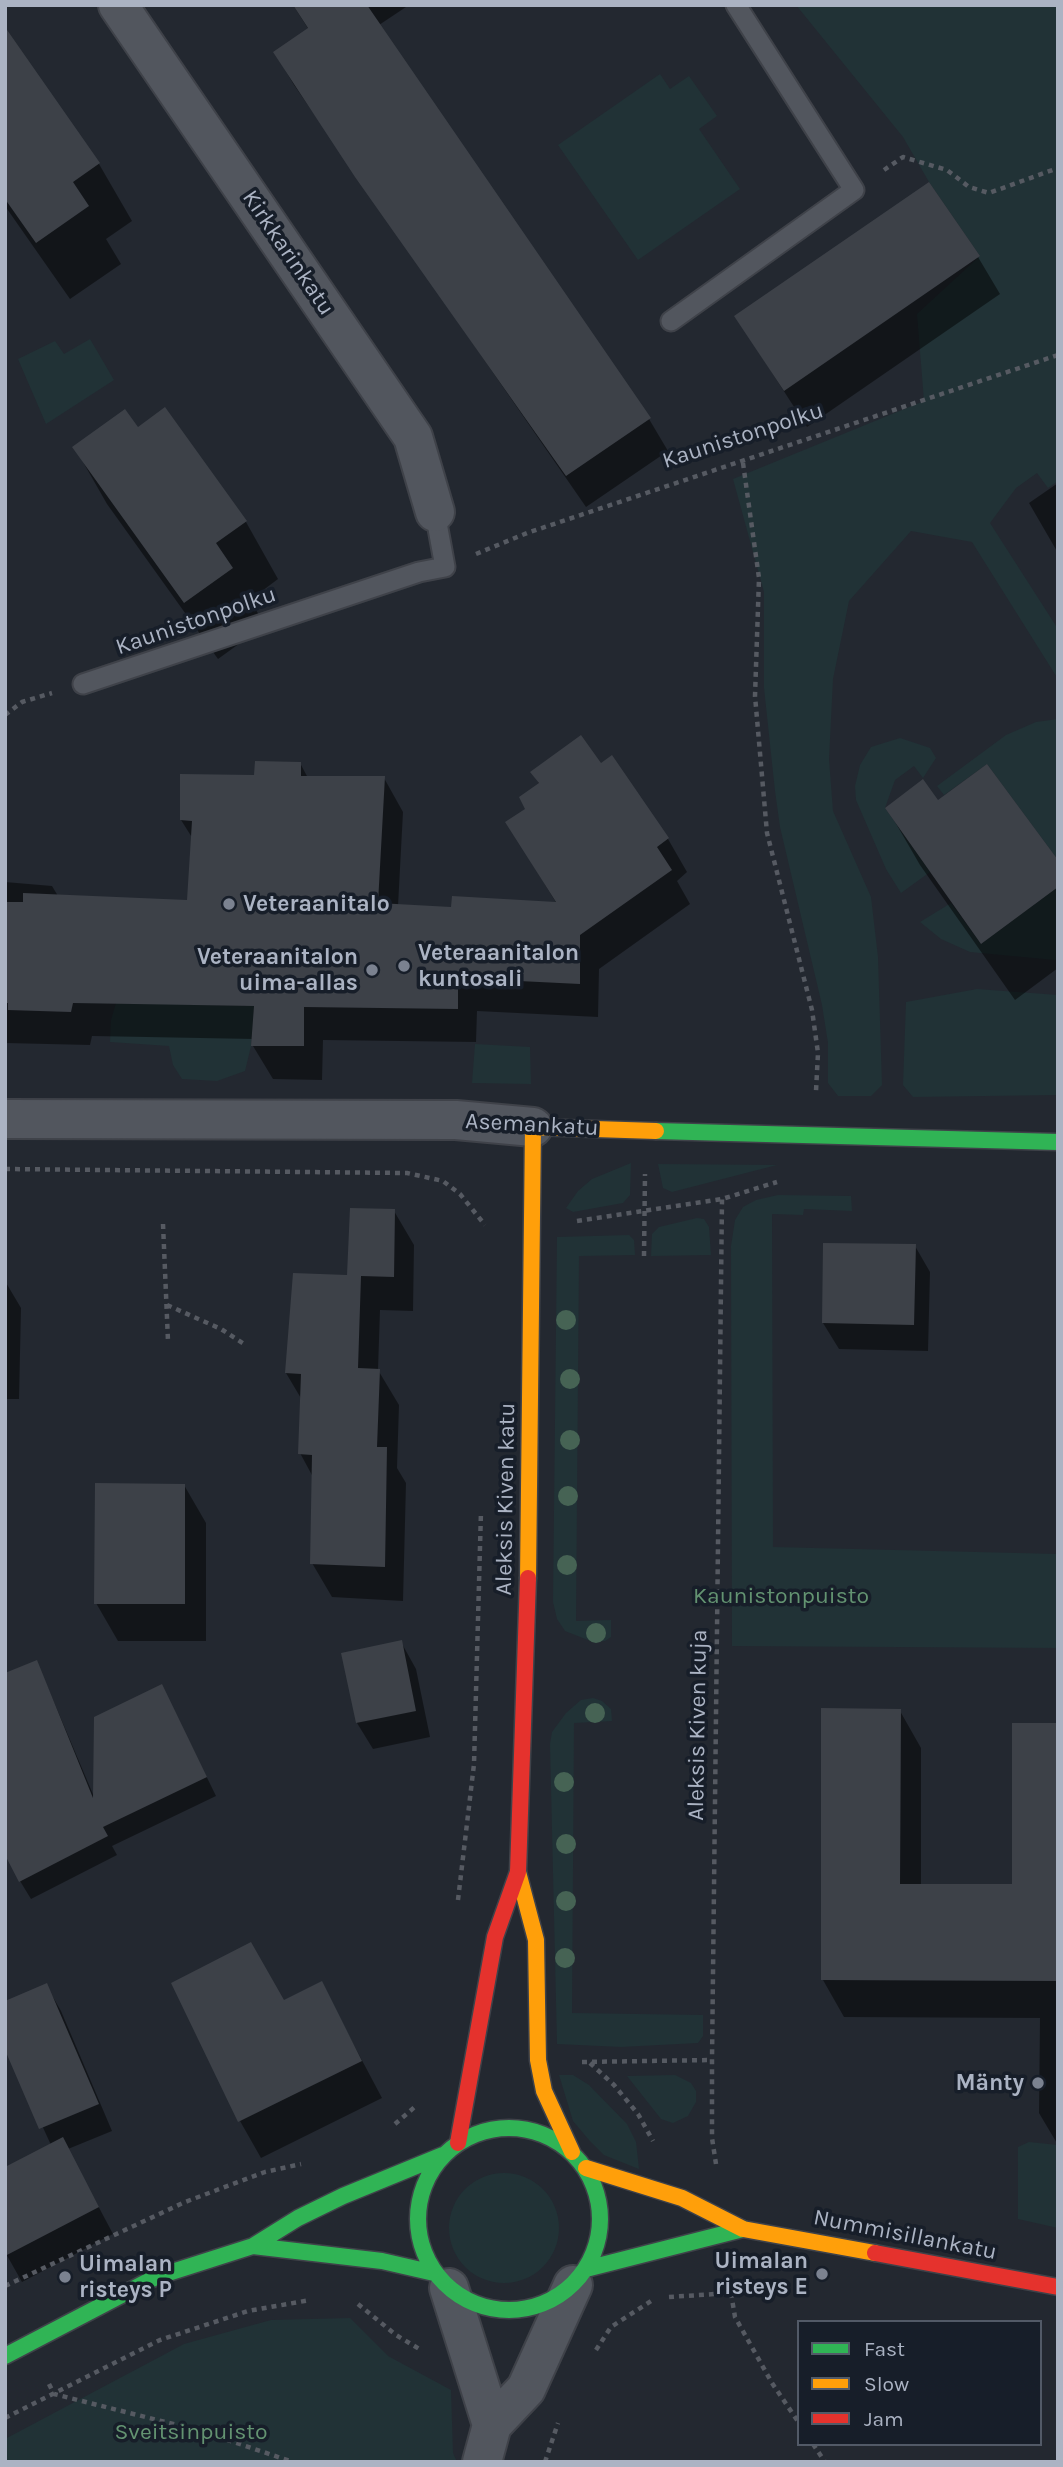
<!DOCTYPE html>
<meta charset="utf-8">
<style>
body{margin:0}
#map{position:relative;width:1063px;height:2467px;overflow:hidden;background:#232830;font-family:Karla,sans-serif}
canvas{display:block}
.frame{position:absolute;inset:0;border:7px solid #abb3c3;pointer-events:none}
.legend{position:absolute;left:797px;top:2320px;width:245px;height:126px;box-sizing:border-box;background:#171e29;border:2px solid #525a67;margin:0;padding:9px 12px;list-style:none;font-size:21px;color:#abb3c3}
.legend li{display:flex;align-items:center;gap:14px;height:35px}
.legend b{width:35px;border:2px solid #525a67}
</style>
<div id="map">
<canvas width="1063" height="2467"></canvas>
<div class="frame"></div>
<ul class="legend">
<li><b style="height:9px;background:#30b455"></b>Fast</li>
<li><b style="height:9px;background:#ff9f0a"></b>Slow</li>
<li><b style="height:9px;background:#e5322d"></b>Jam</li>
</ul>
</div>
<script>
const ctx = document.querySelector('canvas').getContext('2d');
ctx.lineJoin = 'round';
function fill(path, color) {
  ctx.fillStyle = color;
  ctx.fill(path, 'evenodd');
}
function toPath(rows) {
  const path = new Path2D();
  for (const r of rows) {
    if (r.length === 3) {
      path.moveTo(r[0] + r[2], r[1]);
      path.arc(r[0], r[1], r[2], 0, 2 * Math.PI);
      continue;
    }
    path.moveTo(r[0], r[1]);
    for (let i = 2; i < r.length; i += 2) path.lineTo(r[i], r[i + 1]);
  }
  return path;
}
function trace(path, color, width, dash) {
  ctx.strokeStyle = color;
  ctx.lineWidth = width;
  ctx.lineCap = dash ? 'butt' : 'round';
  ctx.setLineDash(dash || []);
  ctx.stroke(path);
}
function label(font, color, halo, rows, align = 'center') {
  ctx.font = font + ' Karla,sans-serif';
  ctx.lineWidth = 7;
  ctx.setLineDash([]);
  ctx.textBaseline = 'middle';
  ctx.strokeStyle = halo;
  ctx.fillStyle = color;
  for (const [text, x, y, turn = 0] of rows) {
    ctx.save();
    ctx.translate(x, y);
    ctx.rotate((+turn || 0) * Math.PI / 180);
    ctx.textAlign = isNaN(turn) ? turn : align;
    if (halo) ctx.strokeText(text, 0, 0);
    ctx.fillText(text, 0, 0);
    ctx.restore();
  }
}
const green = toPath([
 [796,5,1058,5,1058,481,1048,488,1037,473,1016,488,990,523,1058,629,1058,679,972,542,911,531,849,601,833,679,829,759,833,811,871,897,878,957,882,1085,871,1096,838,1096,828,1083,828,1043,822,1005,780,827,775,791,764,688,764,592,733,479,924,401,917,314,980,256,929,182,903,137],
 [660,74,670,89,689,76,717,116,699,129,740,189,638,260,558,145],
 [90,339,114,380,46,424,18,359,55,341,64,354],
 [1058,719,1058,860,987,764,944,795,937,786,1006,735,1036,722],
 [900,738,930,748,936,758,923,778,914,766,895,780,885,808,930,872,901,893,886,869,856,800,855,786,860,765,871,747],
 [1058,887,1058,958,1055,960,970,952,941,939,920,922,951,903,981,944],
 [977,989,1058,995,1058,1095,913,1097,903,1085,906,1002],
 [116,1003,254,1006,251,1046,245,1071,217,1081,182,1079,173,1065,169,1046,110,1042,111,1020],
 [475,1044,530,1047,531,1084,472,1083],
 [631,1163,630,1195,623,1203,573,1212,566,1208,578,1191,592,1179],
 [658,1164,777,1165,672,1192,663,1188],
 [778,1195,851,1196,852,1211,804,1209,803,1215,772,1214,773,1547,1058,1554,1058,1648,732,1646,731,1246,735,1220,743,1207,756,1200],
 [697,1218,704,1219,709,1227,711,1255,651,1256,652,1234,659,1227],
 [629,1235,634,1240,635,1255,579,1256,576,1621,611,1620,611,1637,605,1641,593,1642,565,1631,557,1619,553,1602,557,1237],
 [593,1698,602,1701,611,1709,612,1721,574,1723,572,2013,703,2015,703,2036,698,2043,621,2047,557,2044,550,1744,552,1732,566,1713,581,1700],
 [559,2075,573,2075,589,2085,627,2124,636,2142,639,2169,604,2155,589,2140,573,2121],
 [675,2075,691,2083,696,2091,696,2102,688,2116,673,2123,661,2119,627,2076],
 [1029,2142,1058,2145,1058,2228,1018,2219,1018,2147],
 [504,2228,55],
 [350,2318,388,2356,451,2390,453,2453,457,2462,5,2462,5,2439,184,2344,271,2320]
]);
const shadow = toPath([
 [293,5,409,5,379,25,649,419,668,451,586,507,294,85,275,53,309,30],
 [18,48,99,164,132,221,106,239,121,264,70,299,5,206,5,57],
 [978,257,1000,294,807,427,736,317],
 [165,409,246,522,278,579,250,600,265,625,218,659,107,504,75,448,137,429],
 [1058,483,1058,553,1029,503],
 [300,763,308,778,384,778,403,812,398,906,453,909,557,904,507,823,527,809,540,785,533,772,600,765,668,839,687,872,677,881,690,904,599,969,598,1017,477,1011,476,1042,323,1040,322,1080,273,1079,253,1046,254,1039,92,1036,90,1045,5,1043,5,882,52,886,58,896,189,901,193,839,181,820,256,777],
 [937,802,1058,863,1058,968,1015,1000,920,865,887,808],
 [394,1211,414,1245,413,1311,380,1310,378,1370,399,1405,397,1468,406,1483,403,1601,332,1597,312,1563,313,1477,300,1453,302,1400,286,1373],
 [915,1246,930,1272,928,1351,839,1349,823,1323],
 [5,1281,21,1308,19,1399,5,1399],
 [184,1485,206,1523,206,1641,118,1641,96,1603],
 [401,1642,416,1669,430,1737,373,1749,357,1723,343,1654],
 [37,1662,95,1799,171,1704,216,1796,112,1846,117,1855,31,1899,20,1881],
 [900,1711,921,1748,921,1885,1014,1886,1058,1725,1058,2145,1039,2113,1040,2018,844,2017,823,1980],
 [321,1983,382,2098,261,2158,240,2121,284,2002],
 [46,1985,61,2011,112,2131,68,2149,113,2234,22,2282,5,2252,51,2145,5,2045]
]);
const building = toPath([
 [293,5,367,5,651,418,566,476,355,177,273,52,308,28],
 [5,27,100,163,73,182,89,206,36,243,5,199],
 [929,182,980,256,784,391,734,316],
 [165,407,247,521,216,543,233,568,184,603,72,447,125,409,138,427],
 [581,735,601,763,612,755,669,838,657,847,672,870,580,935,580,984,458,978,458,1009,304,1007,304,1046,251,1046,254,1006,73,1003,71,1012,8,1010,8,1003,5,1003,5,902,23,902,23,893,187,900,192,821,180,820,180,774,254,775,255,761,301,762,301,776,385,776,378,903,451,907,452,896,556,902,505,822,525,809,519,797,539,783,530,772],
 [987,764,1058,860,1058,887,981,944,885,808,923,779,938,800],
 [350,1208,395,1209,394,1277,361,1276,358,1368,380,1369,377,1447,387,1447,385,1567,310,1564,312,1455,298,1454,301,1374,285,1373,293,1273,347,1275],
 [823,1243,916,1244,914,1325,822,1323],
 [95,1483,185,1484,185,1604,94,1604],
 [402,1640,416,1711,356,1723,341,1653],
 [37,1660,93,1798,94,1717,162,1684,207,1777,103,1827,108,1836,19,1882,5,1855,5,1673],
 [821,1708,901,1709,900,1884,1012,1884,1012,1723,1058,1723,1058,1981,821,1980],
 [251,1942,284,2000,322,1981,362,2061,238,2122,171,1983],
 [47,1983,99,2104,39,2129,5,2050,5,2001],
 [63,2137,99,2207,5,2256,5,2167]
]);
const path = toPath([
 [884,170,903,157,947,170,969,187,989,193,1058,168],
 [743,463,759,578,755,696,767,833,812,1010,818,1053,816,1091],
 [476,554,527,533,1058,355],
 [5,715,22,702,52,693],
 [5,1169,407,1173,443,1181,460,1194,485,1225],
 [577,1221,722,1199,777,1182],
 [163,1224,168,1341],
 [644,1256,645,1174],
 [167,1305,221,1329,244,1344],
 [458,1900,474,1764,481,1511],
 [582,2062,712,2060],
 [590,2063,614,2085,638,2114,653,2141],
 [395,2124,417,2105],
 [716,2164,712,2138,712,2060,722,1199],
 [5,2286,185,2202,265,2172,301,2164],
 [731,2293,735,2317,772,2383,799,2423],
 [669,2297,731,2293,778,2283],
 [358,2304,396,2335,421,2350],
 [596,2350,611,2327,651,2301],
 [49,2384,54,2394,201,2431,293,2462],
 [5,2418,160,2340,248,2311,310,2300],
 [813,2444,825,2462],
 [545,2462,558,2423]
]);
const lane = toPath([
 [671,321,854,190,736,5],
 [83,684,419,572,445,567,435,512]
]);
const street = toPath([
 [118,5,413,437,435,512],
 [5,1119,456,1120,533,1127],
 [449,2288,492,2425],
 [482,2462,492,2425,526,2389,573,2285]
]);
const fast = toPath([
 [656,1131,1058,1142],
 [509,2219,91],
 [253,2246,382,2261,434,2273],
 [586,2269,743,2229],
 [5,2356,156,2277,253,2246,298,2218,343,2196,443,2155]
]);
const slow = toPath([
 [528,1578,533,1127,656,1131],
 [518,1872,536,1940,538,2060,544,2091,572,2152],
 [586,2168,682,2198,743,2229,875,2253]
]);
const jam = toPath([
 [458,2143,495,1937,518,1872,528,1578],
 [875,2253,1058,2287]
]);
const trees = [
 [566,1320],
 [570,1379],
 [570,1440],
 [568,1496],
 [567,1565],
 [596,1633],
 [595,1713],
 [564,1782],
 [566,1844],
 [566,1901],
 [565,1958]
];
const markers = [
 [229,904,7,"#7b8290"],
 [404,966,7,"#7b8290"],
 [372,970,7,"#7b8290"],
 [1038,2083,7,"#7b8290"],
 [822,2274,7,"#7b8290"],
 [65,2277,7,"#7b8290"]
];
const streetNames = [
 ["Kirkkarinkatu",288,253,56],
 ["Kaunistonpolku",743,436,-18],
 ["Kaunistonpolku",196,621,-19],
 ["Asemankatu",532,1125,3],
 ["Aleksis Kiven katu",506,1499,-89],
 ["Aleksis Kiven kuja",698,1725,-89],
 ["Nummisillankatu",905,2235,11]
];
const poiNames = [
 ["Veteraanitalo",243,904],
 ["Veteraanitalon",418,953],
 ["kuntosali",418,979],
 ["Veteraanitalon",358,957,"right"],
 ["uima-allas",358,983,"right"],
 ["Mänty",1024,2083,"right"],
 ["Uimalan",808,2261,"right"],
 ["risteys E",808,2287,"right"],
 ["Uimalan",79,2264],
 ["risteys P",79,2290]
];
const parkNames = [
 ["Kaunistonpuisto",781,1596],
 ["Sveitsinpuisto",191,2432]
];
fill(green, '#213236');
fill(shadow, '#0007');
fill(building, '#3d4148');
trace(lane, '#3f4249', 23);
trace(street, '#3f4249', 42);
trace(fast, '#3f4249', 19);
trace(slow, '#3f4249', 19);
trace(jam, '#3f4249', 19);
trace(path, '#565a62', 4.5, [5, 5]);
trace(lane, '#52565e', 19);
trace(street, '#52565e', 38);
trace(fast, '#30b455', 16);
trace(slow, '#ff9f0a', 16);
trace(jam, '#e5322d', 16);
ctx.fillStyle = '#466354';
for (const [x, y] of trees) {
  ctx.beginPath();
  ctx.arc(x, y, 10, 0, 2 * Math.PI);
  ctx.fill();
}
for (const [x, y, r, color] of markers) {
  const dot = new Path2D();
  dot.arc(x, y, r, 0, 2 * Math.PI);
  ctx.fillStyle = color;
  ctx.fill(dot);
  trace(dot, '#171e29', 2.5);
}
label('23px', '#abb3c3', '#171e29', streetNames);
label('bold 23px', '#abb3c3', '#171e29', poiNames, 'left');
label('23px', '#639371', '#171e29', parkNames);
</script>
